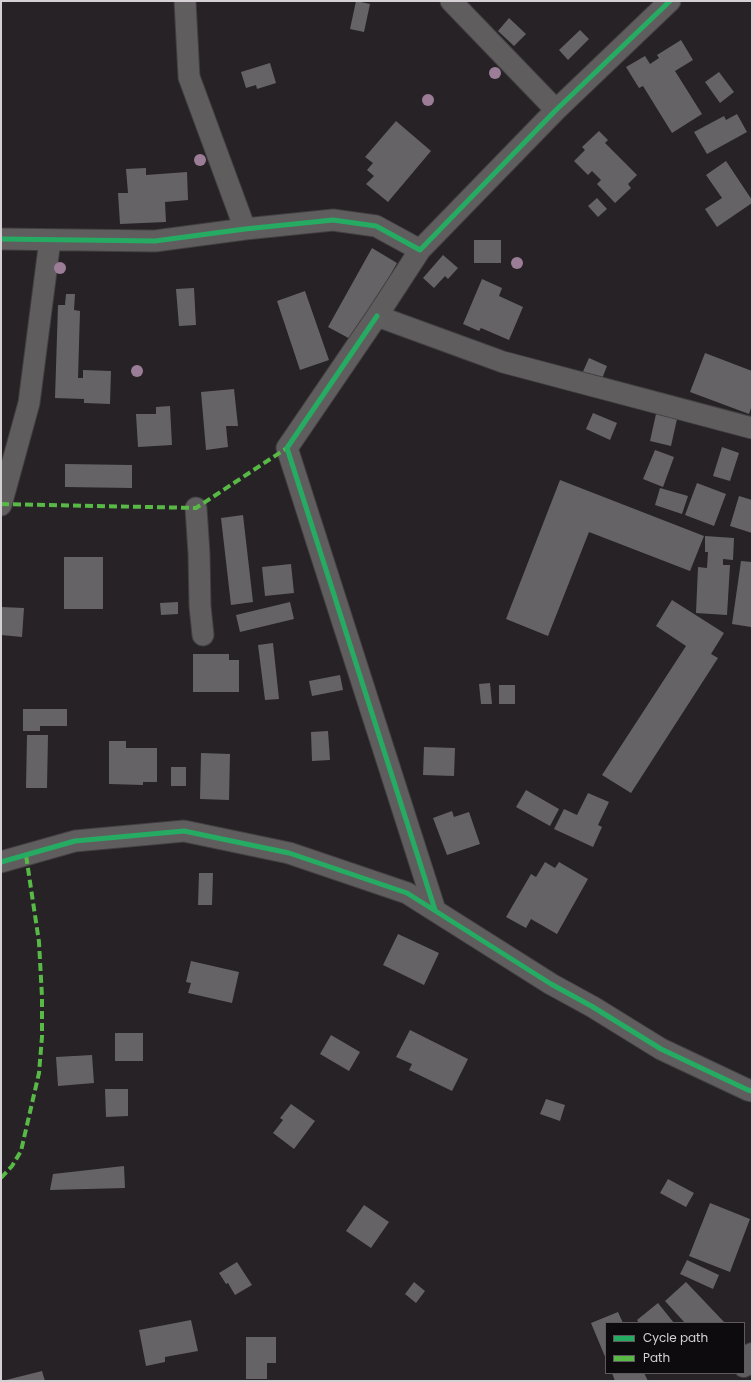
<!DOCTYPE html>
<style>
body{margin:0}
#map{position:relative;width:753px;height:1382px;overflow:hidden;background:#262225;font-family:Poppins,sans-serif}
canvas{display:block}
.frame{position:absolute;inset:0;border:2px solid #d5d0d4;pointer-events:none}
.legend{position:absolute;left:605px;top:1322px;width:140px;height:52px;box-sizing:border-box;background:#0e0b0e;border:1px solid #5e5a5d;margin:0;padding:5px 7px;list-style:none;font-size:12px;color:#d5d0d4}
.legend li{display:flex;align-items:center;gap:8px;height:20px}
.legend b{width:20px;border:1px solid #5e5a5d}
</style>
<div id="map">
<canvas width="753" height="1382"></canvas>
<div class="frame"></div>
<ul class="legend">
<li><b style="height:5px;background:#26ab63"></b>Cycle path</li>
<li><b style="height:5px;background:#58b947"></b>Path</li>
</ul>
</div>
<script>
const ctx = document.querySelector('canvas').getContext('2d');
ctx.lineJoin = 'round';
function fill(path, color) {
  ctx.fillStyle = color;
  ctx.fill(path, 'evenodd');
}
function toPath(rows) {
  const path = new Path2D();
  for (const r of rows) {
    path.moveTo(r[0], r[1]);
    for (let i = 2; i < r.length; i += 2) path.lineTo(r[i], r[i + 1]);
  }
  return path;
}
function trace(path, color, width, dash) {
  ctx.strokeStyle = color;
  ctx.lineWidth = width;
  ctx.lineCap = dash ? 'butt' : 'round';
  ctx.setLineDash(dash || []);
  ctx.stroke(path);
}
const building = toPath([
 [356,1,370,4,364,32,350,29],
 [509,18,526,34,514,46,498,31],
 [580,30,589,39,568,60,559,50],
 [681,40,693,60,675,71,702,114,672,133,643,86,639,88,626,67,645,56,650,64,659,58,657,55],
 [270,63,276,83,257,89,256,85,246,88,241,72],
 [719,72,734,92,720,103,705,82],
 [737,114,747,132,707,154,694,132,724,116,726,120],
 [396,121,431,151,388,202,366,184,374,176,367,170,373,163,365,157],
 [599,131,608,140,605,143,637,175,628,184,631,188,615,203,597,184,601,180,592,171,588,175,574,161,585,150,582,147],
 [726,161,752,200,752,203,717,227,705,209,722,198,706,175],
 [146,168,146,175,187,172,188,200,165,202,166,222,120,224,118,193,128,193,126,169],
 [597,198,607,209,598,217,588,206],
 [474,240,501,240,501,263,474,263],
 [372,248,397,263,354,341,328,327],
 [443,255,458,268,448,279,445,276,434,288,423,278],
 [482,279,502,288,499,296,523,307,509,340,481,328,479,331,463,324],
 [194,288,196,325,179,326,176,289],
 [305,291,329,360,300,370,277,301],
 [66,294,75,294,74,310,80,311,78,378,83,378,83,370,111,371,110,404,84,403,84,399,55,398,58,305,65,305],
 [705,353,752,371,752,405,749,414,690,392],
 [589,358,607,366,600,384,581,376],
 [234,389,238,426,226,426,228,447,206,450,201,392],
 [170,406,172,445,138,447,136,414,156,414,156,407],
 [593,413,617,423,610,440,586,429],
 [656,414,677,419,671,446,650,441],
 [722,447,739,453,730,481,713,476],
 [655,450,674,457,663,487,643,479],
 [65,464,132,465,132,488,65,487],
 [560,480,704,536,690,571,589,532,548,636,506,619],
 [697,483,726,494,714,526,685,515],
 [660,488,688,496,682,514,655,505],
 [739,496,752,500,752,533,730,526],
 [243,515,253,602,231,605,221,518],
 [705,536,734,538,733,560,723,559,723,565,730,565,727,615,696,613,698,567,707,568,708,552,705,552],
 [64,557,103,557,103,609,64,609],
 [741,561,752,562,752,616,751,627,732,624],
 [291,564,294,593,265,596,262,567],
 [672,600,724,633,711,654,718,658,631,793,602,775,686,646,656,626],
 [178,602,178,614,161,615,160,603],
 [290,602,294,619,240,632,236,615],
 [1,607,24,608,22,637,1,635],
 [273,643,279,699,265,700,258,645],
 [193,654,229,654,229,660,239,660,239,692,193,692],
 [340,675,343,690,312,696,309,681],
 [490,683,492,704,481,704,479,684],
 [499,685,515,685,515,704,499,704],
 [23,709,67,709,67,726,40,726,40,731,23,731],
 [328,731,330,760,312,761,311,732],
 [27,735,48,735,47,788,26,788],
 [109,741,126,741,126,748,157,748,157,782,143,782,143,785,109,784],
 [424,747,455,748,454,776,423,775],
 [201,753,230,754,229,800,200,799],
 [171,767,186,767,186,786,171,786],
 [526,790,559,809,550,826,516,807],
 [588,793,609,802,598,825,602,827,593,847,554,829,564,809,577,815],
 [452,811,454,817,469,812,480,844,447,855,433,818],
 [545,862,555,868,559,862,588,879,557,934,531,919,526,928,506,917,531,874,536,877],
 [199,873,213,873,212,905,198,905],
 [398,934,439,953,424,985,383,965],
 [191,961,239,972,232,1003,188,993,191,983,186,982],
 [410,1030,468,1059,452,1091,409,1070,412,1064,396,1057],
 [115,1033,143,1033,143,1061,115,1061],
 [331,1035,360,1052,349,1071,320,1054],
 [92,1055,94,1083,58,1086,56,1057],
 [105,1089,128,1089,128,1116,106,1117],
 [546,1099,565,1105,560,1121,540,1114],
 [291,1104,315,1121,294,1149,273,1133,283,1120,280,1118],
 [124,1166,125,1188,50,1190,53,1174],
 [668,1179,694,1193,686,1207,660,1193],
 [710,1203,750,1219,730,1272,689,1256],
 [364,1205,389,1222,371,1248,346,1231],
 [687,1260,719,1275,713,1289,680,1274],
 [237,1262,252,1285,235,1295,228,1283,226,1284,219,1273],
 [414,1282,425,1291,416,1303,405,1294],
 [686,1282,725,1323,685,1323,665,1301],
 [658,1303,674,1323,639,1323,637,1320],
 [618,1312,623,1323,606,1323,606,1359,591,1323],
 [191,1320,198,1351,165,1357,165,1362,146,1366,139,1330],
 [246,1337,276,1337,276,1363,267,1363,267,1379,246,1379],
 [42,1371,45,1381,7,1381,6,1380],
 [612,1373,644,1373,648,1381,615,1381]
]);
const minor = toPath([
 [185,1,189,77,245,229],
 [451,1,556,110],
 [1,239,155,241,245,229,333,220,376,226,420,250,556,110,670,1],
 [420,250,377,316,503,362,752,428],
 [377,316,287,448,435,910],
 [1,505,29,403,50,240],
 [196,508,199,554,200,606,203,635],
 [1,862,75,841,184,831,289,853,407,893,551,984,593,1007,661,1049,748,1090,752,1091]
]);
const tertiary = toPath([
 [744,1366,752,1354]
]);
const quiet = toPath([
 [1,504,196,508,287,448],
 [1,1178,12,1166,21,1151,39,1073,42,1037,42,997,39,942,26,855]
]);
const cycleway = toPath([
 [1,239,155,241,245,229,333,220,376,226,420,250,556,110,670,1],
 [377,316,287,448,435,910],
 [1,862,75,841,184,831,289,853,407,893,551,984,593,1007,661,1049,748,1090,752,1091]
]);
const trees = [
 [495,73],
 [428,100],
 [200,160],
 [517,263],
 [60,268],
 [137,371]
];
fill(building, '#666366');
trace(minor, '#423f41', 23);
trace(tertiary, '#423f41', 24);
trace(minor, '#605d5f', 21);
trace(tertiary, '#605d5f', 22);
trace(quiet, '#58b947', 4, [8, 4]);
trace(cycleway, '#26ab63', 5);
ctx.fillStyle = '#9b7d97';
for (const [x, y] of trees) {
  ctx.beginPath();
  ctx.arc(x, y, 6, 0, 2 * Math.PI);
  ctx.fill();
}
</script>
